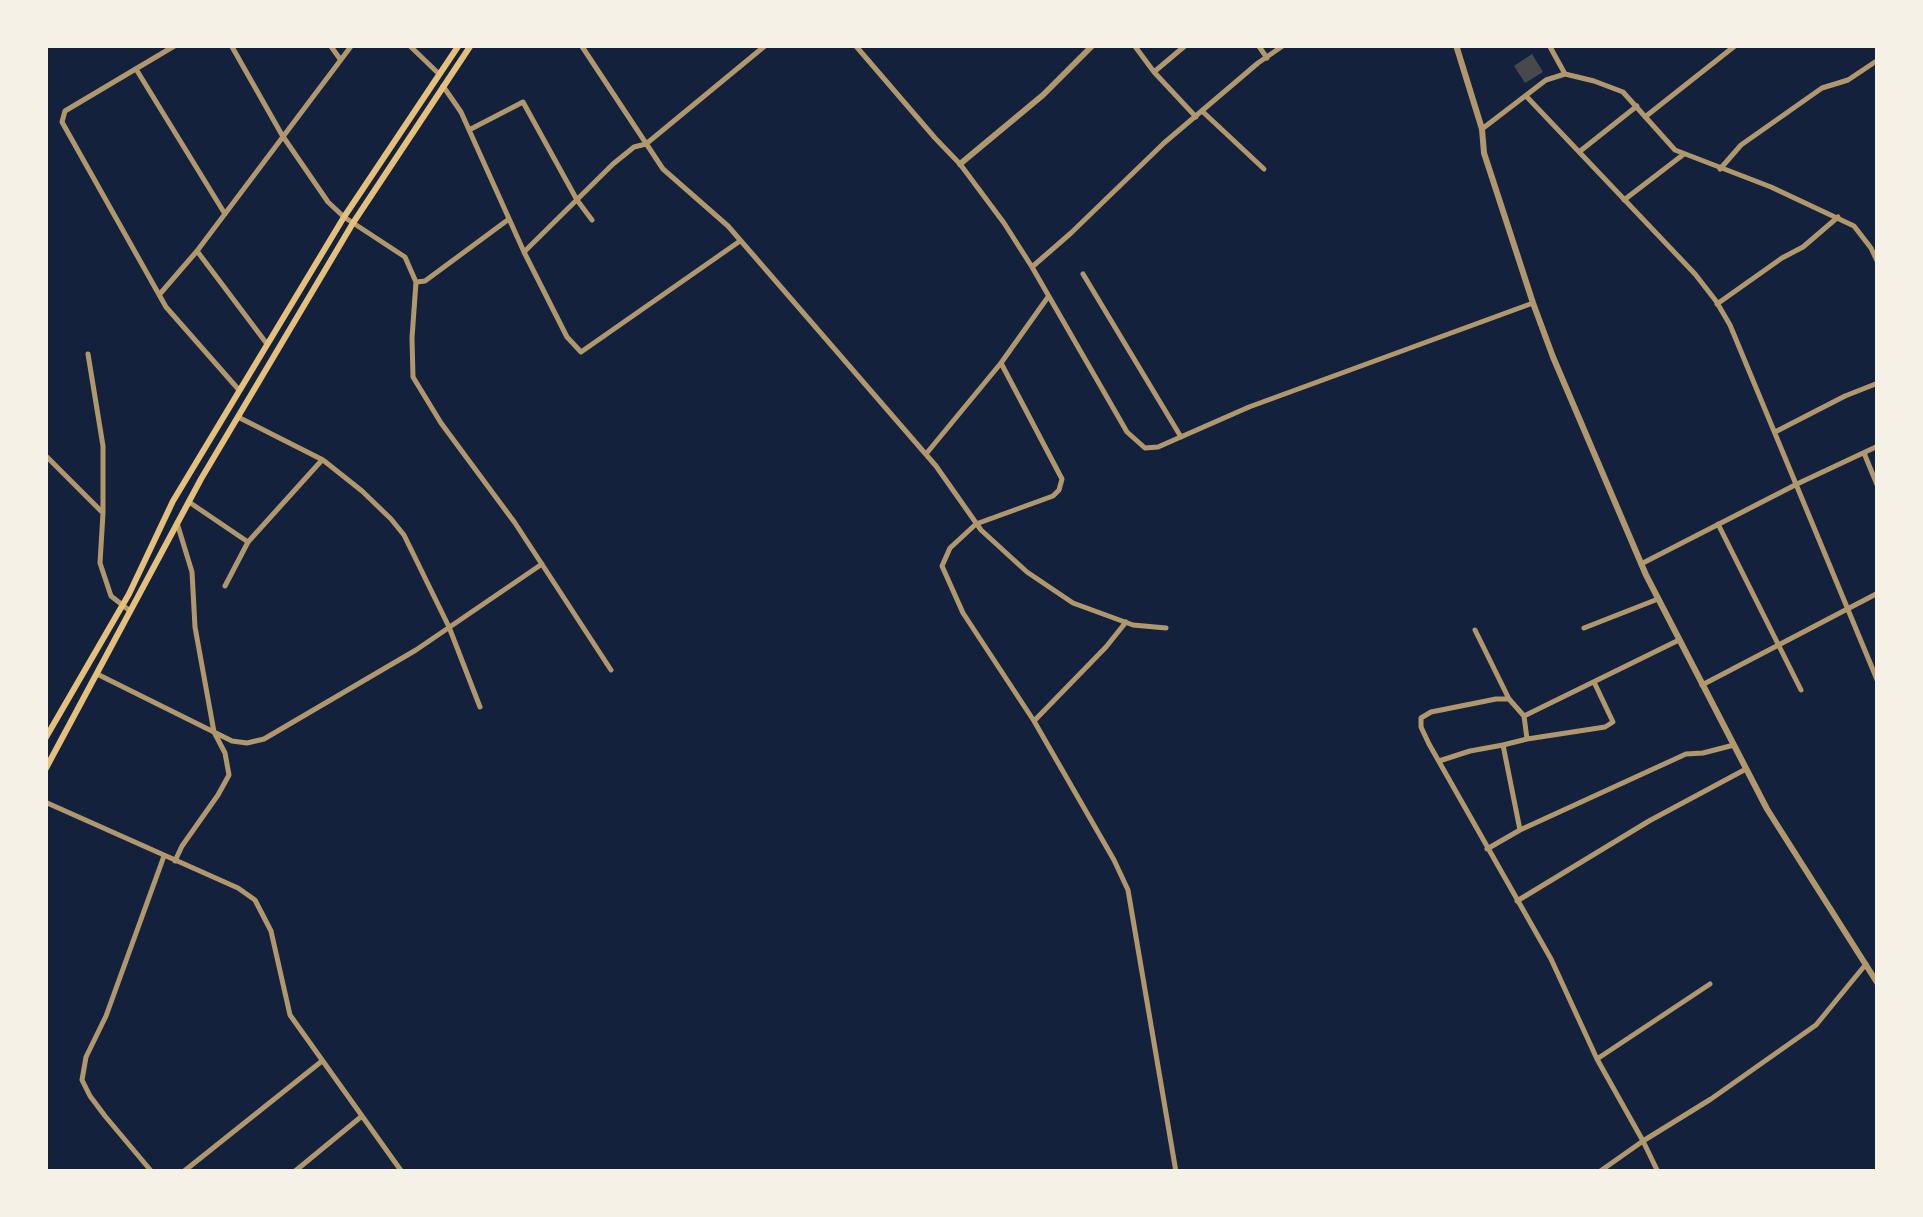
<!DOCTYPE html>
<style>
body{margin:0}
#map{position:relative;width:1923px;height:1217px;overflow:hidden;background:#14213d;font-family:"Roboto Condensed",sans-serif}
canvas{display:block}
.frame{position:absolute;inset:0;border:48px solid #f6f1e7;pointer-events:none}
</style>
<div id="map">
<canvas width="1923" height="1217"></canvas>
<div class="frame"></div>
</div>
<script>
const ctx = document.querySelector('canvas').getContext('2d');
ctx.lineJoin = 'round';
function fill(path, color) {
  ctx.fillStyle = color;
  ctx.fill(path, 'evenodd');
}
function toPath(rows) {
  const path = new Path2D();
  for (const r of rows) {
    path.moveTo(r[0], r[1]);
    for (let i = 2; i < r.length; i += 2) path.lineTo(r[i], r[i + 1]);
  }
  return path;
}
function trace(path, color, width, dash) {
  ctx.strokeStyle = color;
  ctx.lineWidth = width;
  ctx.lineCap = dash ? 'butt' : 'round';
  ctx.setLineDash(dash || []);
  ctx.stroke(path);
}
const building = toPath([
 [1532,54,1543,72,1525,83,1514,66]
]);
const minor = toPath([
 [176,45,65,111,62,122,166,307,239,390],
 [231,45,282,135,328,202,344,217,405,257,416,282,412,338,413,377,441,423,515,523,611,670],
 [330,45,340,59],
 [409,45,439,74],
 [581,45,663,169,728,226,936,466,981,530,1027,572,1073,603,1133,625,1166,628],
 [855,45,935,138,960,164,1004,223,1032,267,1127,432,1145,448,1158,447,1249,407,1533,303],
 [1134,45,1154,72,1196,117],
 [1258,45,1267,58],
 [1549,45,1565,74],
 [136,69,225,214],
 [1154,72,1186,45],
 [443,86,461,112,524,252,567,337,581,352,740,241],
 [1526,96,1695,274,1716,301,1730,325,1878,682],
 [1202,111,1264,169],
 [1645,117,1736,45],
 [1482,129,1546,80,1565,74,1594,81,1623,92,1675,150,1771,187,1854,226,1871,248,1878,263],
 [469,130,523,102,577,200,592,220],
 [1579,152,1637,106],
 [1720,169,1741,145,1822,88,1848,80,1878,60],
 [1624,200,1684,154],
 [197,251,267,344],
 [524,252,613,164,634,147,646,144,766,45],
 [1032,267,1071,233,1164,143,1258,63,1284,45],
 [1083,274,1181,437],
 [417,282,425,281,509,219],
 [159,295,197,251,352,45],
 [1717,304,1782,258,1803,247,1838,217],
 [88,354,103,446,103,513],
 [1001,363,1062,479,1059,490,1053,496,976,524,950,548,942,566,963,613,1034,721,1114,860,1128,890,1176,1172],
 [238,417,323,460,362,491,391,519,404,535,449,627,480,707],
 [1775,432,1845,396,1878,383],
 [1864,453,1878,487],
 [926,454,1001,363,1048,297],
 [45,455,103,513,100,563,111,596,130,611],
 [189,502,248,542,322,460],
 [1718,524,1801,690],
 [1641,564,1797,484,1878,446],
 [225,586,248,542],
 [1584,628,1658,599],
 [1475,630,1509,699],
 [97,674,232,741,247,743,264,739,416,650,542,564],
 [1702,685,1878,593],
 [1524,716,1679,640],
 [1034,721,1106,647,1126,622],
 [1527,739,1605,727,1613,722,1594,682],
 [1439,761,1470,751,1503,745],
 [45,802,238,888,255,900,271,931,290,1015,402,1172],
 [1520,830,1503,745,1527,739,1524,716,1509,699,1496,699,1431,712,1421,718,1421,727,1429,744,1551,959,1597,1059,1643,1141,1658,1172],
 [1487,849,1520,830,1686,754,1703,753,1734,745],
 [175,861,182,846,218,795,229,775,225,753,214,732,195,627,192,572,177,523],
 [1517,901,1649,821,1746,769],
 [1597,1059,1710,984],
 [152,1172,105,1116,90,1096,82,1080,86,1057,106,1016,164,856],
 [183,1172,322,1061],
 [294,1172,362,1116],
 [1599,1172,1643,1141,1711,1099,1816,1025,1866,964]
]);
const tertiary = toPath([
 [1456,45,1482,129,1484,153,1533,303,1553,357,1646,575,1767,809,1878,984],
 [960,164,1043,95,1093,45]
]);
const secondary = toPath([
 [45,739,129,594,173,501,344,217,459,45],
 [45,770,201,479,353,223,471,45]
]);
fill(building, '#48494c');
trace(minor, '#b1986c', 5);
trace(tertiary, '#b1986c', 6);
trace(secondary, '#e5c07b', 6);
</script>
